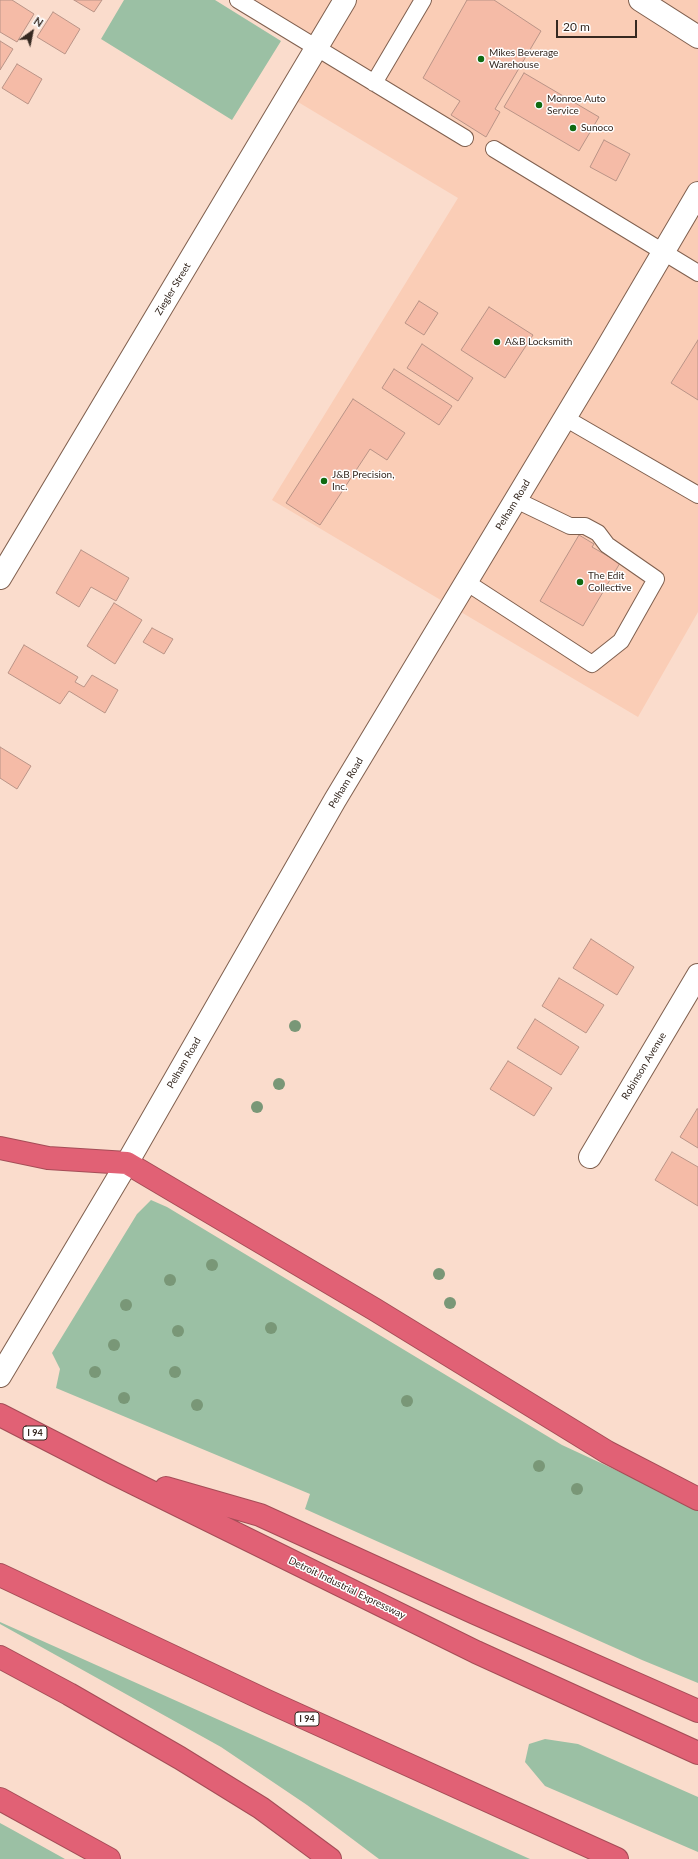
<!DOCTYPE html>
<style>
body{margin:0}
#map{position:relative;width:698px;height:1859px;overflow:hidden;background:#fadccc;font-family:Lato,sans-serif}
canvas{display:block}
.north{position:absolute;left:12px;top:12px;width:40px;height:40px;-webkit-text-stroke:3px #fff;paint-order:stroke;rotate:33deg;font-size:11px;font-weight:700;line-height:16px;text-align:center;color:#352820}
.north::after{content:'';display:block;margin:auto;width:14px;height:18px;background:#352820;clip-path:polygon(50% 0,100% 100%,50% 72%,0 100%)}
.scale{position:absolute;left:556px;top:20px;width:81px;height:18px;box-sizing:border-box;border:2px solid #352820;border-top:0;padding-left:5px;font-size:12px;line-height:14px;white-space:nowrap;color:#352820;-webkit-text-stroke:3px #fff;paint-order:stroke}
</style>
<div id="map">
<canvas width="698" height="1859"></canvas>
<div class="north">N</div>
<div class="scale">20 m</div>
</div>
<script>
const ctx = document.querySelector('canvas').getContext('2d');
ctx.lineJoin = 'round';
function fill(path, color) {
  ctx.fillStyle = color;
  ctx.fill(path, 'evenodd');
}
function toPath(rows) {
  const path = new Path2D();
  for (const r of rows) {
    path.moveTo(r[0], r[1]);
    for (let i = 2; i < r.length; i += 2) path.lineTo(r[i], r[i + 1]);
  }
  return path;
}
function trace(path, color, width, dash) {
  ctx.strokeStyle = color;
  ctx.lineWidth = width;
  ctx.lineCap = dash ? 'butt' : 'round';
  ctx.setLineDash(dash || []);
  ctx.stroke(path);
}
function label(font, color, halo, rows, align = 'center') {
  ctx.font = font + ' Lato,sans-serif';
  ctx.lineWidth = 3;
  ctx.setLineDash([]);
  ctx.textBaseline = 'middle';
  ctx.strokeStyle = halo;
  ctx.fillStyle = color;
  for (const [text, x, y, turn = 0] of rows) {
    ctx.save();
    ctx.translate(x, y);
    ctx.rotate((+turn || 0) * Math.PI / 180);
    ctx.textAlign = isNaN(turn) ? turn : align;
    if (halo) ctx.strokeText(text, 0, 0);
    ctx.fillText(text, 0, 0);
    ctx.restore();
  }
}
const built = toPath([
 [238,0,698,0,698,612,638,717,272,500,458,198,288,96,317,47]
]);
const green = toPath([
 [124,0,215,0,281,41,232,120,101,39],
 [151,1200,167,1207,562,1445,698,1508,698,1683,642,1660,305,1509,310,1494,56,1388,60,1369,52,1353,137,1214],
 [0,1622,530,1859,379,1859,307,1805,221,1747,0,1624],
 [545,1739,578,1744,698,1797,698,1852,545,1786,525,1762,529,1744],
 [0,1823,11,1829,65,1859,0,1859]
]);
const building = toPath([
 [0,0,12,0,34,14,17,42,0,32,0,0],
 [74,0,102,0,94,12,74,0],
 [467,0,494,0,541,31,495,109,500,112,486,137,451,115,460,101,423,78,467,0],
 [53,12,80,29,65,54,37,37,53,12],
 [0,41,13,49,0,70,0,41],
 [17,64,42,79,28,104,2,88,17,64],
 [524,73,599,117,579,151,504,107,524,73],
 [604,140,630,154,616,181,590,167,604,140],
 [419,301,438,313,424,335,405,323,419,301],
 [489,307,533,335,505,378,461,350,489,307],
 [698,340,698,400,671,383,698,340],
 [422,344,473,378,458,401,407,368,422,344],
 [394,369,452,406,439,425,382,388,394,369],
 [353,399,405,433,387,460,370,449,320,525,286,503,353,399],
 [579,535,594,544,592,547,620,563,583,626,540,601,579,535],
 [81,550,129,578,116,601,91,587,79,607,56,593,81,550],
 [114,603,142,620,115,664,87,646,114,603],
 [152,628,173,639,164,654,143,642,152,628],
 [24,645,78,677,75,682,84,687,92,675,118,690,105,713,69,691,60,704,8,673,24,645],
 [0,747,31,766,17,789,0,778,0,747],
 [591,939,634,967,617,995,573,968,591,939],
 [559,978,604,1005,586,1033,542,1006,559,978],
 [535,1019,579,1047,561,1075,517,1048,535,1019],
 [508,1061,552,1088,534,1116,490,1089,508,1061],
 [697,1109,698,1109,698,1148,680,1137,697,1109],
 [672,1152,698,1167,698,1206,655,1180,672,1152]
]);
const lane = toPath([
 [238,0,465,138],
 [374,83,423,0],
 [494,149,698,273],
 [565,418,698,495],
 [466,582,592,664,621,641,656,579,607,545,598,533,585,526,570,526,516,500]
]);
const street = toPath([
 [0,578,345,0],
 [590,1157,698,975]
]);
const secondary = toPath([
 [640,0,698,37],
 [0,1376,127,1163,335,800,604,353,698,193]
]);
const highway = toPath([
 [0,1148,48,1158,127,1163,374,1309,607,1452,698,1499],
 [0,1415,113,1473,476,1652,698,1753],
 [166,1488,260,1515,475,1613,698,1711],
 [0,1575,267,1701,617,1859],
 [0,1657,69,1694,180,1758,261,1808,330,1859],
 [0,1799,109,1859]
]);
const trees = [
 [295,1026],
 [279,1084],
 [257,1107],
 [212,1265],
 [439,1274],
 [170,1280],
 [450,1303],
 [126,1305],
 [271,1328],
 [178,1331],
 [114,1345],
 [95,1372],
 [175,1372],
 [124,1398],
 [407,1401],
 [197,1405],
 [539,1466],
 [577,1489]
];
const markers = [
 [481,59,4,"#116a12"],
 [539,105,4,"#116a12"],
 [573,128,4,"#116a12"],
 [497,342,4,"#116a12"],
 [324,481,4,"#116a12"],
 [580,582,4,"#116a12"]
];
const shields = [
 [35,1433,24],
 [307,1719,24]
];
const shieldNames = [
 ["I 94",35,1433],
 ["I 94",307,1719]
];
const poiNames = [
 ["Mikes Beverage",489,53],
 ["Warehouse",489,65],
 ["Monroe Auto",547,99],
 ["Service",547,111],
 ["Sunoco",581,128],
 ["A&B Locksmith",505,342],
 ["J&B Precision,",332,475],
 ["Inc.",332,487],
 ["The Edit",588,576],
 ["Collective",588,588]
];
const streetNames = [
 ["Ziegler Street",173,289,-59],
 ["Pelham Road",513,505,-59],
 ["Pelham Road",346,783,-59],
 ["Pelham Road",184,1063,-60],
 ["Robinson Avenue",644,1066,-59],
 ["Detroit Industrial Expressway",347,1588,26]
];
fill(built, '#facdb6');
fill(green, '#9bc0a4');
fill(building, '#f5bba7');
trace(building, '#ba9487', 1);
trace(lane, '#80604f', 18);
trace(street, '#80604f', 24);
trace(secondary, '#80604f', 24);
trace(highway, '#a54d57', 24);
trace(lane, '#fff', 16);
trace(street, '#fff', 22);
trace(secondary, '#fff', 22);
trace(highway, '#e16175', 22);
ctx.fillStyle = '#799777';
for (const [x, y] of trees) {
  ctx.beginPath();
  ctx.arc(x, y, 6, 0, 2 * Math.PI);
  ctx.fill();
}
for (const [x, y, r, color] of markers) {
  const dot = new Path2D();
  dot.arc(x, y, r, 0, 2 * Math.PI);
  ctx.fillStyle = color;
  ctx.fill(dot);
  trace(dot, '#fff', 1.5);
}
for (const [x, y, w] of shields) {
  const box = new Path2D();
  box.roundRect(x - w / 2, y - 7, w, 14, 3);
  ctx.fillStyle = '#fff';
  ctx.fill(box);
  trace(box, '#352820', 1);
}
label('bold 9px', '#352820', null, shieldNames);
label('10px', '#352820', '#fff', poiNames, 'left');
label('10px', '#352820', '#fff', streetNames);
</script>
